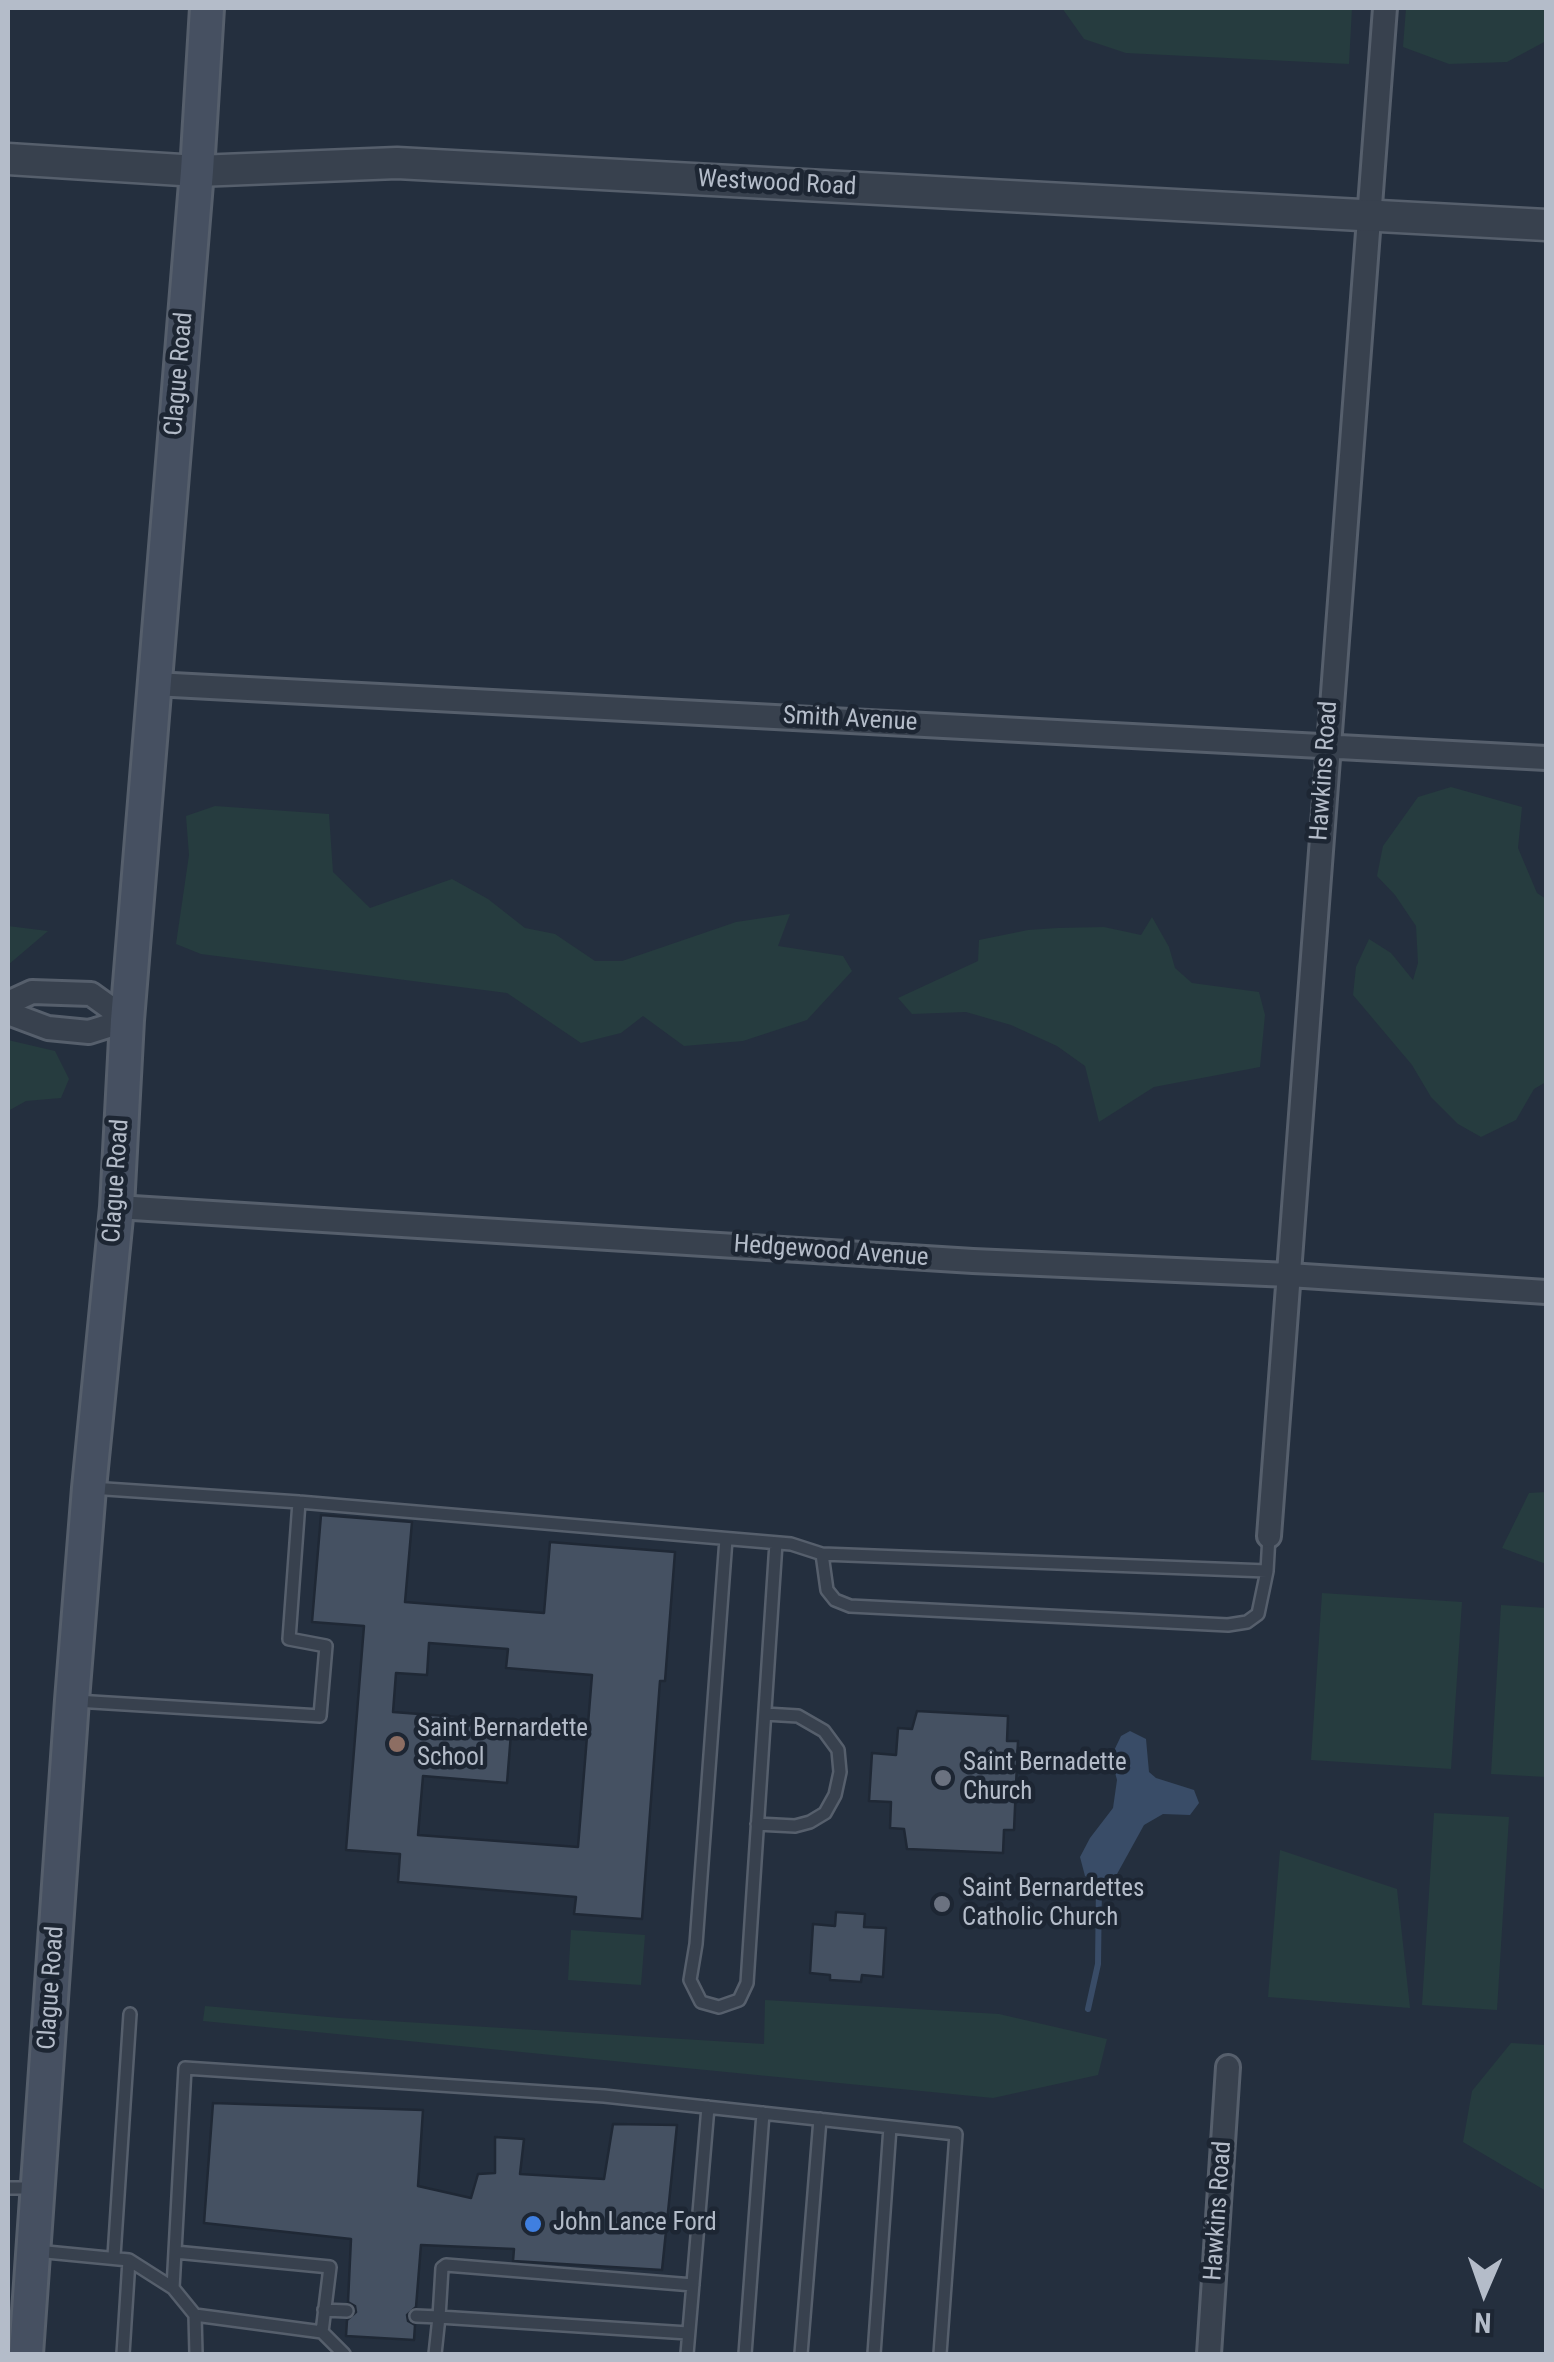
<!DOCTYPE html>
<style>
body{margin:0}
#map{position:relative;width:1554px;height:2362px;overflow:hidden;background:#242f3e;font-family:"Roboto Condensed",sans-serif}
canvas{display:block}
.frame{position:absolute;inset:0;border:10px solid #b4bcc9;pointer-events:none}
.north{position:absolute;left:1434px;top:2242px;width:100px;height:100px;-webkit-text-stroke:8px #1d2633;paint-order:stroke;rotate:182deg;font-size:28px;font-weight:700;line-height:40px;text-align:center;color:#b4bcc9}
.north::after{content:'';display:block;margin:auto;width:35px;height:45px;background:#b4bcc9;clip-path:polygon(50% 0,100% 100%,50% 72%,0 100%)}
</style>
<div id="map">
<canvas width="1554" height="2362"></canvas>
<div class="frame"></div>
<div class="north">N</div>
</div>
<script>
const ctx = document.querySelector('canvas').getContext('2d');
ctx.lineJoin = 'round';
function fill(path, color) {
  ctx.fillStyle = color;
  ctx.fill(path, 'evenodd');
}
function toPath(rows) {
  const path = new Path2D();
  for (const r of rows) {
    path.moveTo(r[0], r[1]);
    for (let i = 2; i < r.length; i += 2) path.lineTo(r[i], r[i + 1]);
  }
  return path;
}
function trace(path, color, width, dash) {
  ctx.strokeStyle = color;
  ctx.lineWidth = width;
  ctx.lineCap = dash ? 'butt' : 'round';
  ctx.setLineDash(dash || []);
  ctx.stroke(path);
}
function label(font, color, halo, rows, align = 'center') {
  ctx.font = font + ' "Roboto Condensed",sans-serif';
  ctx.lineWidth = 9;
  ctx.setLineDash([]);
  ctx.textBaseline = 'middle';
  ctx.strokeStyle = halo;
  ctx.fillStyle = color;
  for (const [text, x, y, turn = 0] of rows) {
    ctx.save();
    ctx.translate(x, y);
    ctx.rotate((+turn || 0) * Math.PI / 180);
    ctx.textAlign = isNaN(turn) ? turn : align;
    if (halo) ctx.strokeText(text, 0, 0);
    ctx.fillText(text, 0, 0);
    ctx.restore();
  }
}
const green = toPath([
 [1062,8,1352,8,1349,64,1126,53,1084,39],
 [1406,8,1546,8,1546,41,1507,62,1449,64,1403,47],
 [1451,787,1522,807,1518,848,1537,893,1546,899,1546,1082,1534,1089,1516,1120,1481,1137,1458,1124,1431,1097,1412,1065,1353,995,1356,967,1369,939,1391,953,1413,980,1418,963,1416,926,1395,895,1377,876,1383,846,1418,797],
 [215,806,329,814,333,872,370,908,452,879,488,899,525,928,555,934,595,961,622,961,736,922,790,914,778,946,843,956,852,971,807,1020,743,1041,684,1046,643,1016,621,1033,581,1043,507,993,201,954,176,944,189,855,186,816],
 [1152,917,1169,947,1175,968,1192,983,1259,992,1265,1015,1260,1067,1154,1087,1099,1122,1085,1066,1057,1046,1011,1025,966,1012,912,1014,898,998,978,961,979,940,1028,930,1058,928,1104,927,1141,935],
 [8,926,48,931,8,965],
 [8,1040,55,1051,69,1079,61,1098,26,1101,8,1111],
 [1546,1492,1546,1564,1502,1548,1529,1493],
 [1322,1593,1462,1602,1451,1769,1311,1760],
 [1501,1605,1546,1608,1546,1777,1491,1774],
 [1434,1813,1509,1817,1497,2010,1422,2005],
 [1280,1850,1397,1889,1410,2008,1268,1997],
 [571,1930,645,1935,641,1985,568,1980],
 [765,2000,999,2014,1107,2039,1098,2075,993,2098,203,2021,205,2006,340,2018,764,2044],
 [1511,2043,1546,2045,1546,2191,1463,2142,1472,2091]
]);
const water = toPath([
 [1130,1731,1146,1739,1149,1772,1156,1778,1194,1790,1199,1803,1190,1815,1163,1814,1144,1825,1117,1874,1099,1884,1085,1876,1080,1857,1090,1838,1113,1808,1117,1780,1111,1757,1121,1736]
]);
const stream = toPath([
 [1088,2009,1098,1964,1099,1884]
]);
const building = toPath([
 [321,1515,412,1522,405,1602,544,1613,550,1542,675,1552,665,1681,660,1681,642,1919,574,1914,576,1897,398,1882,400,1854,346,1850,364,1626,312,1622,321,1515],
 [429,1643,508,1649,506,1668,592,1675,578,1847,418,1835,423,1776,507,1783,512,1721,393,1712,396,1673,427,1675,429,1643],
 [917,1711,1008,1716,1007,1741,1018,1741,1014,1830,1004,1830,1003,1853,907,1849,904,1829,890,1828,891,1802,869,1801,872,1753,896,1755,898,1728,912,1729,917,1711],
 [836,1912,865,1914,864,1927,886,1928,883,1977,862,1975,861,1982,830,1980,830,1975,810,1973,813,1924,835,1926,836,1912],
 [213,2103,423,2110,418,2186,471,2198,478,2174,495,2173,495,2137,524,2139,520,2174,604,2179,613,2124,677,2125,662,2270,513,2261,514,2249,421,2245,416,2307,407,2315,408,2321,415,2325,414,2340,346,2336,347,2320,356,2312,355,2306,348,2302,351,2239,204,2223,213,2103]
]);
const service = toPath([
 [91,1488,299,1502,791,1544,822,1554,1267,1571,1269,1536],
 [726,1539,696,1944,690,1980,701,2002,719,2007,739,2000,747,1983,776,1543],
 [822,1554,827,1590,835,1600,850,1606,1228,1625,1247,1622,1258,1614,1267,1571],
 [76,1701,320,1716,326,1646,289,1639,299,1502],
 [757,1824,795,1826,810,1822,825,1813,835,1795,840,1772,838,1750,824,1731,798,1716,765,1714],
 [8,2188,33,2188],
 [36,2251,129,2260,173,2288,185,2068,604,2096,956,2134,940,2354],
 [175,2252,330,2267,322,2332],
 [114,2256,130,2014],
 [173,2288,195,2315,322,2332,344,2354],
 [324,2310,347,2311],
 [195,2315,196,2354],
 [416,2316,439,2317,442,2268,446,2265,693,2285],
 [123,2354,129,2260],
 [435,2354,439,2317,688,2333],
 [687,2354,708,2107],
 [745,2354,763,2113],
 [801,2354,820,2119],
 [874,2354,890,2127]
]);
const minor = toPath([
 [154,684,1546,758],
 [8,1003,32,992,91,994,127,1020],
 [8,1013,48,1028,89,1032,127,1020],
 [117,1207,973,1261,1289,1275,1546,1292],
 [1269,1536,1385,8],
 [1209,2354,1228,2067]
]);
const tertiary = toPath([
 [8,159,197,171,397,163,1546,225]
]);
const secondary = toPath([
 [26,2354,72,1700,89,1488,117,1207,127,1020,197,171,207,8]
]);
const markers = [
 [397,1744,10,"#8d6e63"],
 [943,1778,10,"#6b7280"],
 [942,1904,10,"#6b7280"],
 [533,2224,10,"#3f7fe0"]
];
const streetNames = [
 ["Westwood Road",777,184,3],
 ["Clague Road",180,374,-85],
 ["Smith Avenue",850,720,3],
 ["Hawkins Road",1325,771,-86],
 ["Clague Road",117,1181,-86],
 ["Hedgewood Avenue",831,1252,4],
 ["Clague Road",52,1988,-86],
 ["Hawkins Road",1219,2211,-86]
];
const poiNames = [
 ["Saint Bernardette",417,1730],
 ["School",417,1759],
 ["Saint Bernadette",963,1764],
 ["Church",963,1793],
 ["Saint Bernardettes",962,1890],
 ["Catholic Church",962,1919],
 ["John Lance Ford",553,2224]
];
fill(green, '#263c3f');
fill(water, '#394c67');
trace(stream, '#394c67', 6);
fill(building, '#455162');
trace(building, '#1f2835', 2.5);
trace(service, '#565f6c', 16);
trace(minor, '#565f6c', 28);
trace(tertiary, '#565f6c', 35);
trace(secondary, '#565f6c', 38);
trace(service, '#38414e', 11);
trace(minor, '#38414e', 22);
trace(tertiary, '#38414e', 30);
trace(secondary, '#465061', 32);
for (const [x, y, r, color] of markers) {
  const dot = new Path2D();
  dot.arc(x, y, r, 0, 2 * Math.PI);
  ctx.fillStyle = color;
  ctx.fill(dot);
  trace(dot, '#1d2633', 4);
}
label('25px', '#b4bcc9', '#1d2633', streetNames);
label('25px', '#b4bcc9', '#1d2633', poiNames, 'left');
</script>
